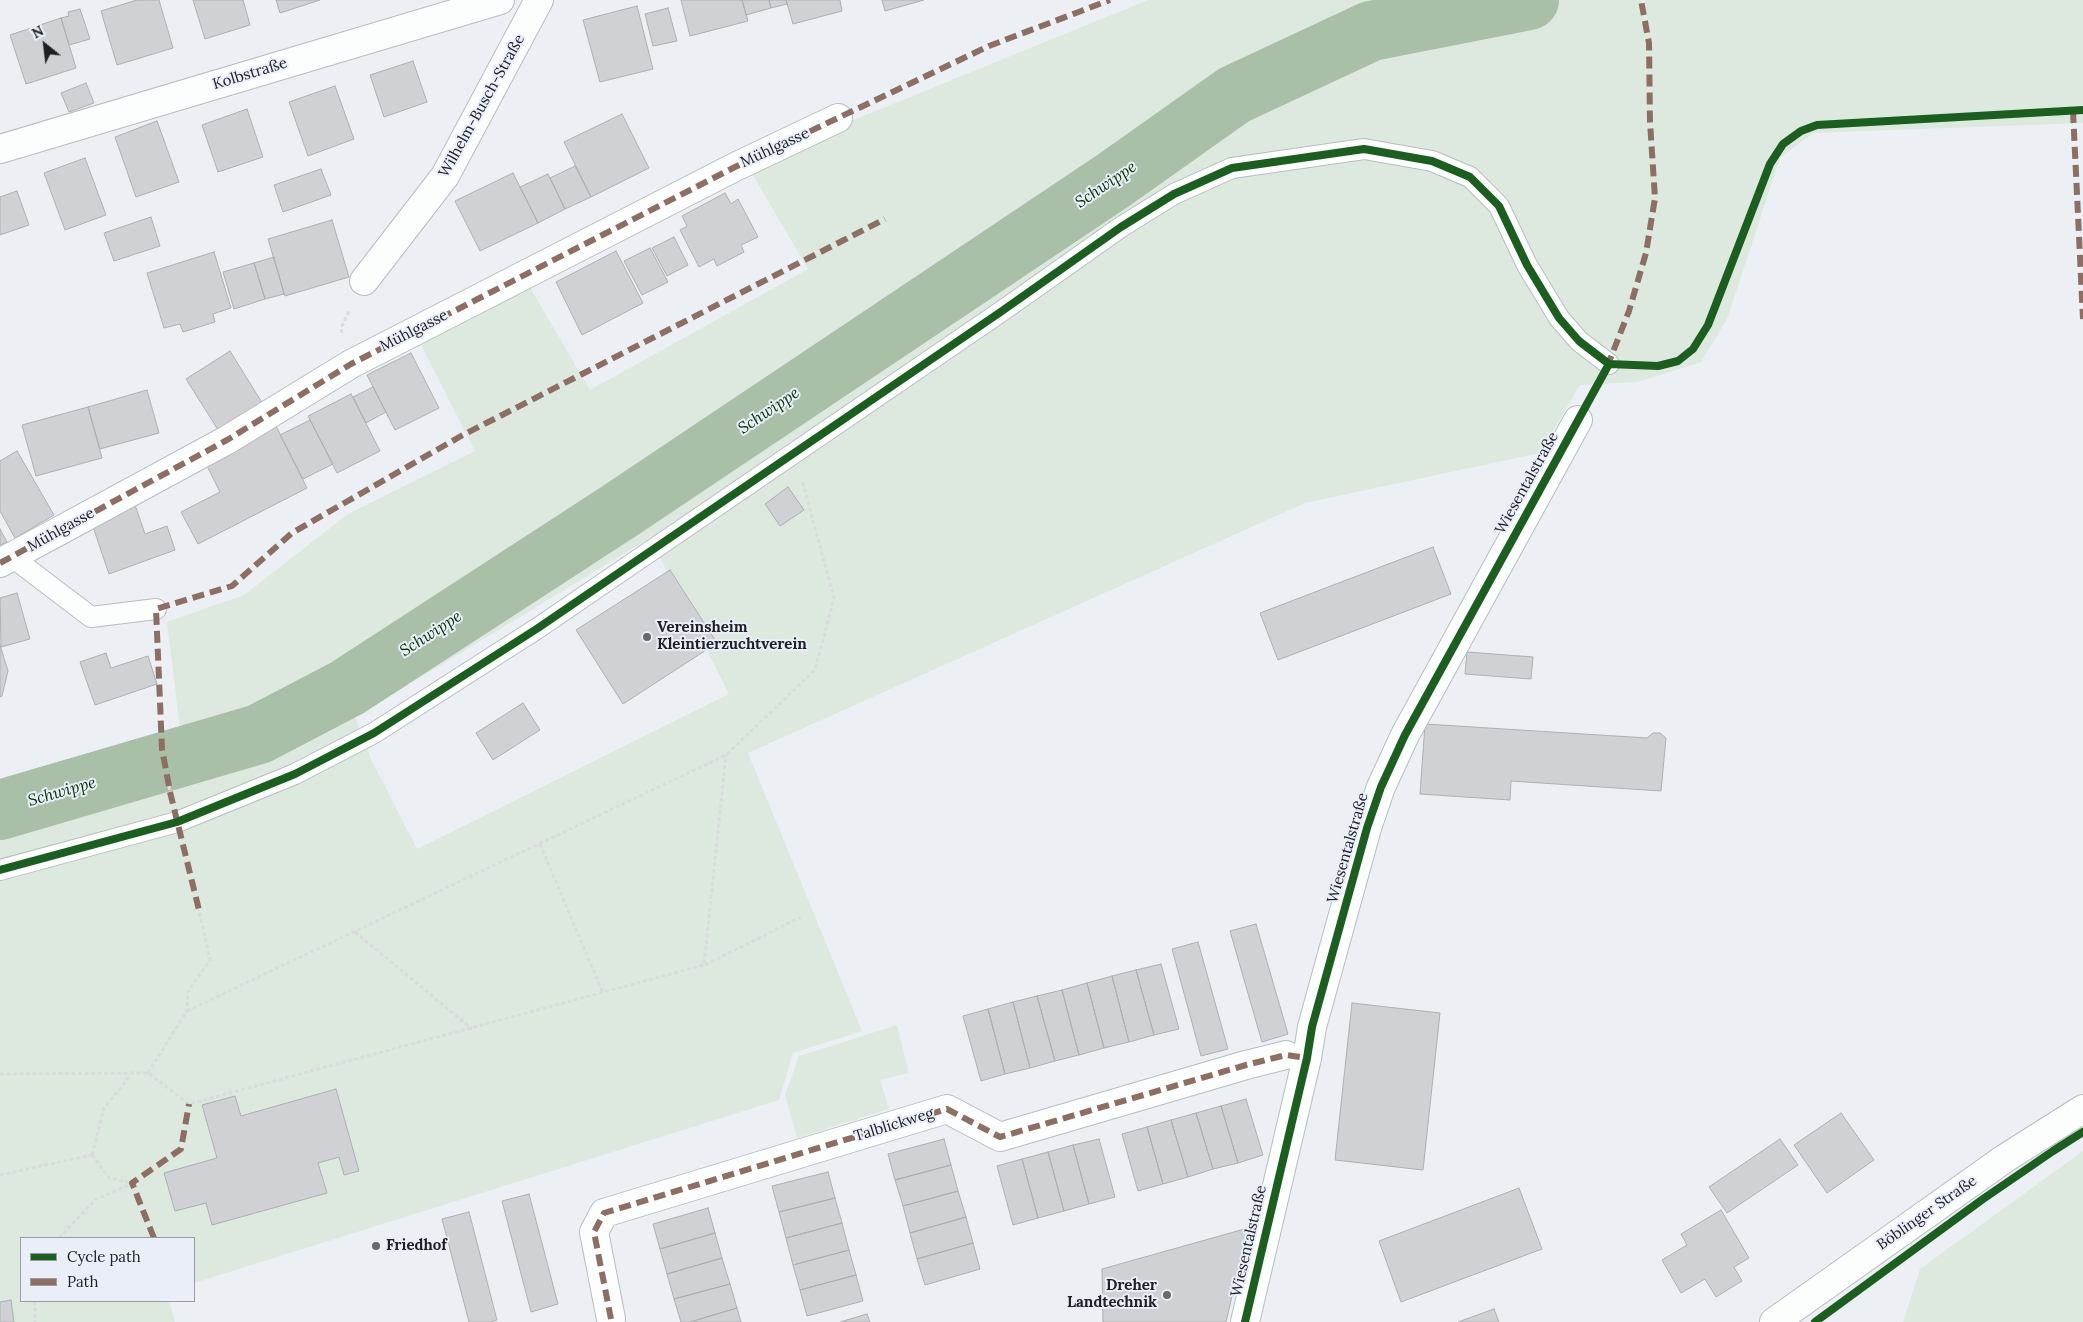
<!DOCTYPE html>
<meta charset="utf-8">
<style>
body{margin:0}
#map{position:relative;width:2083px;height:1322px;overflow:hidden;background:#eceff4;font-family:Lora,serif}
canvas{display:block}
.legend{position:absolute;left:20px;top:1237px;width:175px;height:65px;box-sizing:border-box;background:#e9eef8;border:1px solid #999ca4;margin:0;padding:6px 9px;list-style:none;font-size:15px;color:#202125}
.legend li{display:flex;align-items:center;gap:10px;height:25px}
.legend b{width:25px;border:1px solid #999ca4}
.north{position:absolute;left:20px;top:20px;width:50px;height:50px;-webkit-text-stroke:4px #e9eef8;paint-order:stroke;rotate:331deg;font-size:14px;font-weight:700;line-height:20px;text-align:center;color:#202125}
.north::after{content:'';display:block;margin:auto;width:18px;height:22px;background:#202125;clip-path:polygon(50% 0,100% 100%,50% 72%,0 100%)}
</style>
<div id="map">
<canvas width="2083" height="1322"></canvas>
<ul class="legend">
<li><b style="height:6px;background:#1b5e20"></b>Cycle path</li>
<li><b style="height:6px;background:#8d6e63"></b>Path</li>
</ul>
<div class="north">N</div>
</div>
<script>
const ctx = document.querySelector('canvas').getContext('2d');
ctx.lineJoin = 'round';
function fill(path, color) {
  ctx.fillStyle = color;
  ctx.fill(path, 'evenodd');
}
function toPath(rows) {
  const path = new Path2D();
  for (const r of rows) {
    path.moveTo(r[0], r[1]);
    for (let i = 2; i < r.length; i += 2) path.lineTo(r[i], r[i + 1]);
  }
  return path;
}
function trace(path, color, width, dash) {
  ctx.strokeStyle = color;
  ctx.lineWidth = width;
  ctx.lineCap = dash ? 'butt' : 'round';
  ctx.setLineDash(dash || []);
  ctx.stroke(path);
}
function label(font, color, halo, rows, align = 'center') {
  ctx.font = font + ' Lora,serif';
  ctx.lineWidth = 4;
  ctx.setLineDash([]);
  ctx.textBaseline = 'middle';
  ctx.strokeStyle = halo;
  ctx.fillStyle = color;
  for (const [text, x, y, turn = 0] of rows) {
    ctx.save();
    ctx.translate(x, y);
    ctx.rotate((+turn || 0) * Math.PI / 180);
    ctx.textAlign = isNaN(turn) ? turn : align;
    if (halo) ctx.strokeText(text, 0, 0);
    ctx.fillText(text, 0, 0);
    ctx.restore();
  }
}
const green = toPath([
 [1148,0,1641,0,1648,37,1645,0,2083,0,2083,123,1813,133,1780,158,1727,319,1701,362,1637,382,1580,385,1540,453,1305,503,748,753,862,1031,793,1053,779,1100,194,1283,194,1238,21,1238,21,1301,169,1301,175,1322,0,1322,0,794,181,737,167,622,244,595,348,514,475,451,421,345,528,284,590,390,808,269,751,172,839,126],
 [650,538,729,694,417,849,370,757,355,717],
 [897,1025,909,1073,880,1080,889,1109,797,1138,785,1095,799,1056],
 [2083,1151,2083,1322,1903,1322,1920,1269]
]);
const river = toPath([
 [0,810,259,734,347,688,618,512,1114,180,1234,95,1371,31,1529,0]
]);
const building = toPath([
 [137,0,159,0,173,48,117,65,101,11,137,0],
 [193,0,243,0,250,25,205,39,193,0],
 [276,0,320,0,280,13,276,0],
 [681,0,742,0,748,21,690,36,681,0],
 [742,0,769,0,771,8,746,15,742,0],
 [769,0,786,0,787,4,771,8,769,0],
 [786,0,840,0,842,11,793,24,786,0],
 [882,0,924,0,885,11,882,0],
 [637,6,653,69,600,82,583,20,637,6],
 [668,8,677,41,653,46,645,14,668,8],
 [80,9,90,39,69,45,61,18,69,16,68,12,80,9],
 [61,18,76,68,26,84,10,35,61,18],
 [413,61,427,102,384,117,370,75,413,61],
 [86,83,94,103,69,112,61,93,86,83],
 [335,86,354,139,308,156,289,102,335,86],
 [247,109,263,157,218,172,202,125,247,109],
 [622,114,649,168,591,197,564,142,622,114],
 [157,121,179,182,136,197,115,137,157,121],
 [85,158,106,215,65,230,44,173,85,158],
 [575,166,591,197,565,209,550,178,575,166],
 [321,169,331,195,283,212,274,185,321,169],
 [513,173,538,223,480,251,455,201,513,173],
 [548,174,565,209,538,223,520,187,548,174],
 [17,191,29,225,0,235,0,197,17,191],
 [725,193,731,204,738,199,758,237,741,245,744,252,717,266,714,259,699,267,680,230,687,226,682,216,725,193],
 [151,217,160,246,114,261,104,233,151,217],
 [332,220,349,277,285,296,268,239,332,220],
 [674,237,688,265,667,276,652,248,674,237],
 [650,248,668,282,642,295,624,261,650,248],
 [616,251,643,303,582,335,556,282,616,251],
 [214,252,231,308,213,314,215,322,183,332,180,324,164,328,147,273,214,252],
 [274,257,284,294,265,299,254,263,274,257],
 [254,263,265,299,234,309,223,272,254,263],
 [230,351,266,409,222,436,186,379,230,351],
 [411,353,439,408,395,430,367,375,411,353],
 [373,387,386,412,366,423,353,397,373,387],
 [147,390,159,433,100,449,88,407,147,390],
 [351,394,380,451,337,473,308,416,351,394],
 [88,407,102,458,36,476,22,425,88,407],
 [310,420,333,464,303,479,280,435,310,420],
 [274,422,307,488,198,544,181,512,220,492,203,458,274,422],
 [17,451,54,515,15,538,0,511,0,461,17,451],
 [788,487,804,510,780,526,765,504,788,487],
 [134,502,145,534,167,526,175,550,109,574,90,518,134,502],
 [0,529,7,542,0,545,0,529],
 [1433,547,1451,594,1278,660,1260,613,1433,547],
 [670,570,717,643,623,704,576,630,670,570],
 [17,593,30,639,1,647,0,598,17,593],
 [0,645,8,671,2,696,0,697,0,645],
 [1467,652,1533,657,1531,679,1465,674,1467,652],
 [106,653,111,668,148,656,157,684,95,705,80,662,106,653],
 [523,703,540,730,493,760,476,733,523,703],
 [1425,724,1647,738,1653,733,1660,733,1666,738,1661,791,1511,781,1510,800,1420,794,1425,724],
 [1256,924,1288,1034,1262,1042,1230,931,1256,924],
 [1198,942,1228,1049,1201,1056,1172,949,1198,942],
 [1161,964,1179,1029,1154,1035,1136,970,1161,964],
 [1136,970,1154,1035,1129,1042,1112,976,1136,970],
 [1112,976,1129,1042,1104,1048,1087,983,1112,976],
 [1087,983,1104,1048,1079,1055,1062,990,1087,983],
 [1062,990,1079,1055,1055,1061,1037,996,1062,990],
 [1037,996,1055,1061,1030,1068,1013,1002,1037,996],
 [1013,1002,1030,1068,1005,1074,988,1009,1013,1002],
 [1352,1003,1440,1013,1423,1170,1335,1160,1352,1003],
 [988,1009,1005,1074,981,1081,963,1016,988,1009],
 [336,1089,359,1171,344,1175,339,1157,318,1163,327,1193,212,1225,206,1203,175,1211,164,1173,217,1158,202,1105,235,1096,241,1116,336,1089],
 [1246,1099,1263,1155,1238,1163,1221,1106,1246,1099],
 [1221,1106,1238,1163,1213,1169,1196,1113,1221,1106],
 [1196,1113,1213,1169,1188,1177,1171,1120,1196,1113],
 [1841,1113,1874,1160,1827,1193,1794,1145,1841,1113],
 [1171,1120,1188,1177,1163,1184,1147,1127,1171,1120],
 [1147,1127,1163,1184,1138,1191,1122,1134,1147,1127],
 [944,1139,951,1165,895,1180,888,1154,944,1139],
 [1099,1139,1115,1197,1089,1204,1073,1145,1099,1139],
 [1780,1139,1798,1165,1727,1213,1709,1187,1780,1139],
 [1073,1145,1089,1204,1064,1211,1048,1152,1073,1145],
 [1048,1152,1064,1211,1038,1218,1022,1159,1048,1152],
 [1022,1159,1038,1218,1013,1225,997,1166,1022,1159],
 [951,1165,958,1191,903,1206,895,1180,951,1165],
 [828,1172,835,1198,779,1212,772,1186,828,1172],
 [1519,1188,1542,1249,1401,1302,1379,1241,1519,1188],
 [958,1191,966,1217,910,1233,903,1206,958,1191],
 [529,1194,558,1304,531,1312,502,1201,529,1194],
 [835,1198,842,1223,786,1238,779,1212,835,1198],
 [708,1208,715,1233,660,1249,653,1224,708,1208],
 [1721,1210,1749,1258,1734,1267,1742,1281,1716,1297,1705,1279,1681,1293,1662,1260,1687,1245,1681,1234,1721,1210],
 [469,1212,497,1320,490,1322,469,1322,442,1219,469,1212],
 [966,1217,973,1243,917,1259,910,1233,966,1217],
 [842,1223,849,1250,793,1265,786,1238,842,1223],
 [1248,1228,1226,1322,1103,1322,1102,1269,1248,1228],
 [715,1233,722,1258,667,1274,660,1249,715,1233],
 [973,1243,980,1269,925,1285,917,1259,973,1243],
 [849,1250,856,1275,800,1290,793,1265,849,1250],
 [722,1258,730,1284,674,1299,667,1274,722,1258],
 [856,1275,863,1301,807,1316,800,1290,856,1275],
 [730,1284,737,1308,690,1322,681,1322,674,1299,730,1284],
 [11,1300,14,1322,0,1322,0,1302,11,1300],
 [737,1308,741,1322,690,1322,737,1308],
 [1494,1309,1499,1322,1458,1322,1494,1309],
 [867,1314,870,1322,840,1322,867,1314]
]);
const path = toPath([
 [342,333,341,328,350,309],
 [169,786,170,792],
 [540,844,603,993],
 [355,932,472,1029],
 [705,965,801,917],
 [187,1011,726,755,815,670,834,598,802,480],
 [148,1073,187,1011,188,991,210,960,199,910],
 [0,1074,148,1073,189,1104,704,965,726,755],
 [92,1155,104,1108,131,1075],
 [92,1155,109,1178,131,1183],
 [0,1175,92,1155],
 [59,1238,95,1200,132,1183],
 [35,1301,35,1322]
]);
const service = toPath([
 [12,557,91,617,156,609],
 [0,870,177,822,295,774,374,733,538,628,1002,311,1121,227,1174,194,1232,168,1364,149,1432,161,1470,177,1499,206,1527,265,1559,318,1579,341,1609,364]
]);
const minor = toPath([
 [0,149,500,0],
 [364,281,445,176,539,0],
 [0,563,227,440,351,364,735,167,838,118],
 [611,1319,594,1232,604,1213,947,1109,1000,1137,1246,1065,1286,1055],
 [1245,1322,1307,1058,1312,1027,1367,828,1381,787,1405,735,1578,420]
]);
const tertiary = toPath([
 [1774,1322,2004,1159,2083,1109]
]);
const quiet = toPath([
 [2073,111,2083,319],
 [1607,367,1629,311,1646,253,1655,198,1650,122,1649,43,1641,0],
 [0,563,227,440,351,364,735,167,989,46,1110,0],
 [169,786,162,749,156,609,232,586,292,533,461,436,885,219],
 [170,792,199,910],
 [154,1238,132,1183,181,1149,189,1104],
 [611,1319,594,1232,604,1213,947,1109,1000,1137,1246,1065,1286,1055,1307,1058]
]);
const cycleway = toPath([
 [0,870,177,822,295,774,374,733,538,628,1002,311,1121,227,1174,194,1232,168,1364,149,1432,161,1470,177,1499,206,1527,265,1559,318,1579,341,1609,364,1658,366,1678,361,1693,349,1708,325,1770,164,1783,144,1801,131,1817,125,2083,110],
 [1245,1322,1307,1058,1312,1027,1367,828,1381,787,1405,735,1609,364],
 [1815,1322,1983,1199,2053,1151,2083,1132]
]);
const markers = [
 [647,637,5,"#67696d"],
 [376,1246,5,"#67696d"],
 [1167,1295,5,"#67696d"]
];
const streetNames = [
 ["Kolbstraße",250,74,-17],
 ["Wilhelm-Busch-Straße",482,106,-61],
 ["Mühlgasse",775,148,-25],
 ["Mühlgasse",414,331,-27],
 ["Wiesentalstraße",1527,483,-61],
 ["Mühlgasse",61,530,-29],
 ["Wiesentalstraße",1348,848,-74],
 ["Talblickweg",894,1125,-17],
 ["Böblinger Straße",1927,1213,-35],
 ["Wiesentalstraße",1249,1241,-77]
];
const poiNames = [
 ["Vereinsheim",657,628],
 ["Kleintierzuchtverein",657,645],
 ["Friedhof",386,1246],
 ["Dreher",1157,1286,"right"],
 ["Landtechnik",1157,1303,"right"]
];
const waterNames = [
 ["Schwippe",1106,185,-34],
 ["Schwippe",769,411,-34],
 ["Schwippe",431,634,-33],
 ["Schwippe",62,792,-16]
];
fill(green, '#dde9df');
trace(river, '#a9bfa8', 60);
fill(building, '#cfd1d5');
trace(building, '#acafb3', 1);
trace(service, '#b9bcc0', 22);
trace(minor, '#b9bcc0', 30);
trace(tertiary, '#b9bcc0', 30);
trace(path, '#d9dbdc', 3, [4, 2.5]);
trace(service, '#fcfdfd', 20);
trace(minor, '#fcfdfd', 28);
trace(tertiary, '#fcfdfd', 28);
trace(quiet, '#8d6e63', 6, [12, 6]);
trace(cycleway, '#1b5e20', 8);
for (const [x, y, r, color] of markers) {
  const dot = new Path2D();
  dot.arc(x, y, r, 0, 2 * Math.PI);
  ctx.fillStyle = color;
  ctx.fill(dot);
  trace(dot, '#e9eef8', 2);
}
label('15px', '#202125', '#e9eef8', streetNames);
label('bold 15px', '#202125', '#e9eef8', poiNames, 'left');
label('italic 16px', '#063302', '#e9eef8', waterNames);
</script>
